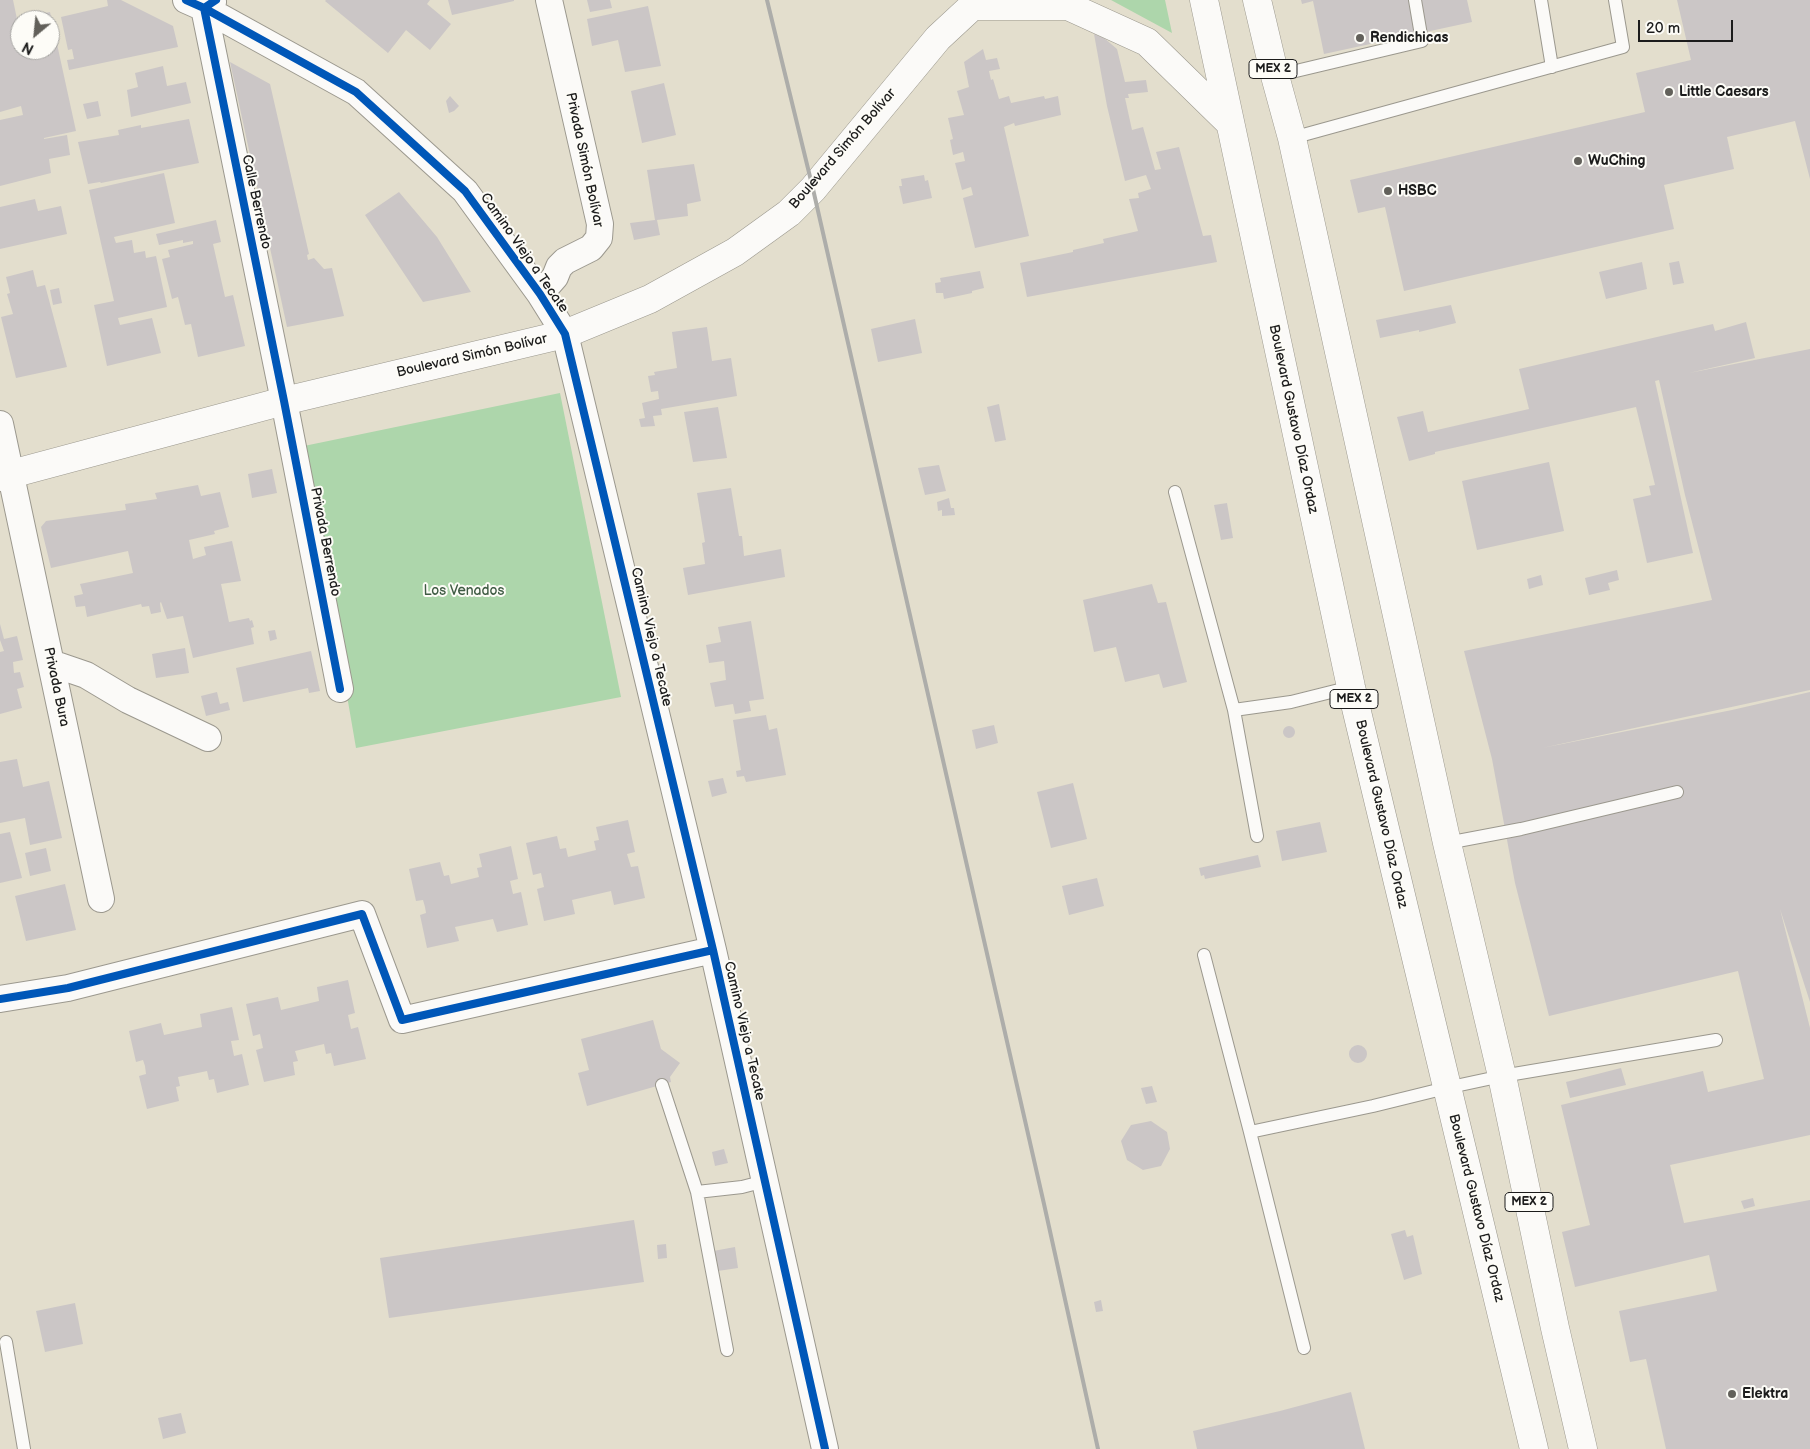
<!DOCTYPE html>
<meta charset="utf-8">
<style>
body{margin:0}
#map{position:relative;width:1810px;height:1449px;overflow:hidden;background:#e3decd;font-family:"Balsamiq Sans",sans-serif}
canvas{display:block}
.north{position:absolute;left:10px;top:10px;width:50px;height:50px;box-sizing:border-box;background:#fdfcf7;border:1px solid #a3a29f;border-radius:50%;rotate:208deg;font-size:14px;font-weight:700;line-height:20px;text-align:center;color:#1c1c1c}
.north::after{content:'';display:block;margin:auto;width:18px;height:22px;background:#62605a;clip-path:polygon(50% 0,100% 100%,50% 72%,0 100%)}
.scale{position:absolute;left:1638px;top:20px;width:95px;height:22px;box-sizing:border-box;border:2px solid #1c1c1c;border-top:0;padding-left:6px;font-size:15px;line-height:18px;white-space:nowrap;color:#1c1c1c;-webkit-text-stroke:4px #fdfcf7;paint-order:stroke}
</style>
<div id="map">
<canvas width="1810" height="1449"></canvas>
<div class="north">N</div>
<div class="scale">20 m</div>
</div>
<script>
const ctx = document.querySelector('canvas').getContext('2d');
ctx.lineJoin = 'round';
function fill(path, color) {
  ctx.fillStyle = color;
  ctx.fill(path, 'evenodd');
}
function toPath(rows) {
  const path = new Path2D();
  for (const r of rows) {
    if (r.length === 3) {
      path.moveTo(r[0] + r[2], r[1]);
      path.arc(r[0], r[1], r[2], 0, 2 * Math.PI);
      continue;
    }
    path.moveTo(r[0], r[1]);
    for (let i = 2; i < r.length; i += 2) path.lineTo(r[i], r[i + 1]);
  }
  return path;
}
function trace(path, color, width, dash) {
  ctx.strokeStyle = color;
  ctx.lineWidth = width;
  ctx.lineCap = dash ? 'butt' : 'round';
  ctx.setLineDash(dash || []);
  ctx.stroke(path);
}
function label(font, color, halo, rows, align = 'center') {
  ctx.font = font + ' "Balsamiq Sans",sans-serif';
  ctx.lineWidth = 4;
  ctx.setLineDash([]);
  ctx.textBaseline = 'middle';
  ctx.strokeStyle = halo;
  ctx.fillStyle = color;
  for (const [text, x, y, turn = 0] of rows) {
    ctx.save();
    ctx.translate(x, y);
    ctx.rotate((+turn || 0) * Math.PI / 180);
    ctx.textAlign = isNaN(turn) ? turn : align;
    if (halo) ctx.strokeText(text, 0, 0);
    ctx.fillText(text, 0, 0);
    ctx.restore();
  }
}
const green = toPath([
 [1111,0,1165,0,1172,33],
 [560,393,621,697,356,748,304,446]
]);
const building = toPath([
 [0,0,13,0,17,19,50,12,76,131,44,138,44,139,67,135,70,155,49,159,51,173,0,186,0,120,23,115,21,106,0,112],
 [20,20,50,20,50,50,20,50],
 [107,0,121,0,173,26,178,47,69,70,67,60,74,59,72,49,68,50,61,17,108,6],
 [326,0,430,0,427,4,451,24,430,50,406,30,388,53,325,1],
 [448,0,514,0,514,1,452,15],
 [587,0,610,0,612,8,590,12],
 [1301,0,1467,0,1472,22,1324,54,1313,1,1302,4],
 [1677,0,1810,0,1810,179,1795,121,1727,137,1734,169,1664,185,1674,229,1404,291,1385,207,1358,213,1350,180,1645,112,1636,73,1691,60],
 [648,6,661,66,625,72,618,40,592,46,587,19],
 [1094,34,1104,38,1117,49,1125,82,1146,80,1148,92,1128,94,1129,98,1125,98,1132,130,1143,127,1155,170,1161,169,1156,152,1179,147,1203,236,1211,235,1217,262,1027,297,1020,263,1073,252,1073,250,1104,243,1103,239,1138,231,1129,199,1139,198,1138,193,1151,189,1146,175,1125,181,1107,106],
 [983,49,986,60,997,58,1000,69,989,71,991,80,993,79,999,99,1009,96,1011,103,1044,96,1045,99,1058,96,1061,115,1015,126,1014,123,1004,127,1029,236,975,248,963,198,973,195,971,187,962,190,955,163,965,161,963,152,953,155,950,140,953,139,948,118,964,115,957,91,969,87,964,62],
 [230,62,270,84,309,254,307,255,308,260,314,258,324,269,332,268,344,316,287,327],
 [163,66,167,86,186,82,191,103,131,117,127,90,138,87,135,73],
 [664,83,676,135,642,143,631,91],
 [450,96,459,106,454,111,449,113,446,101],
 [98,101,101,116,87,119,83,104],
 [189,119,199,163,101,183,100,182,88,184,78,142,119,135,118,130,141,125,141,128],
 [694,164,701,201,687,204,688,216,657,220,660,235,634,240,630,223,655,220,647,170],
 [164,173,175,223,114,237,116,243,132,240,134,253,145,251,146,258,156,256,167,307,118,318,120,325,152,318,161,353,107,366,94,305,114,301,89,190],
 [924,175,925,181,928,180,932,198,903,204,899,186,902,186,901,179],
 [399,192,437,237,471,292,423,302,365,215],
 [35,199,38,211,61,206,67,234,0,249,0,207],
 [216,220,221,242,213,244,225,297,233,295,245,346,198,357,191,324,185,325,178,297,172,299,162,259,170,257,168,250,193,244,193,241,183,243,183,240,159,245,156,234],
 [1679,261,1684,283,1673,285,1669,263],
 [1642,262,1647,289,1606,299,1599,272],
 [33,270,37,287,45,285,67,367,16,378,1,317,13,314,7,294,10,293,6,277],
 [980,271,984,288,972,291,972,293,944,299,943,293,936,293,935,283,941,282,940,278],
 [59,288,62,303,53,305,50,290],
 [1451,305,1456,323,1419,332,1419,330,1380,338,1376,320],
 [915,319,922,353,878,362,871,329],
 [1746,322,1755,358,1689,373,1810,349,1810,690,1542,748,1732,710,1810,692,1810,1002,1780,909,1810,1028,1810,1135,1670,1165,1684,1223,1810,1200,1810,1449,1666,1449,1646,1359,1630,1362,1619,1311,1717,1291,1709,1255,1575,1287,1562,1232,1590,1225,1561,1105,1703,1071,1708,1092,1764,1079,1738,971,1549,1016,1515,883,1492,759,1464,651,1712,600,1685,495,1659,380,1655,381,1693,553,1647,563,1633,499,1651,495,1649,486,1655,485,1636,407,1435,452,1435,454,1409,461,1397,417,1423,411,1428,432,1529,409,1519,369,1713,324,1715,331],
 [707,327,712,361,731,358,737,396,661,409,662,415,653,416,655,426,641,427,639,419,645,418,642,403,659,399,658,391,651,392,648,376,655,375,654,372,677,368,672,332],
 [999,404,1006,440,995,442,987,407],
 [718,407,727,458,693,462,684,412],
 [1549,462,1564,531,1477,550,1462,481],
 [939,465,946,491,925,495,918,468],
 [272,469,277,493,252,498,248,474],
 [198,485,201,496,220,492,229,527,214,531,215,534,189,540,193,559,206,555,204,547,232,541,241,581,221,584,224,598,229,622,249,618,250,621,252,620,254,627,251,628,254,644,193,658,183,616,167,619,161,602,160,603,161,612,151,614,149,606,142,607,141,604,87,617,85,606,76,607,74,596,83,594,80,584,133,573,128,551,51,568,41,527,46,521,126,510,125,504,157,499,155,493],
 [731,488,739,536,742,536,744,556,781,549,785,577,688,595,683,568,705,564,702,543,705,542,697,493],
 [949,498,951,508,954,508,955,515,942,516,942,510,938,511,937,502],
 [1227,503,1233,538,1221,540,1214,505],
 [1617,570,1619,580,1608,583,1610,590,1589,595,1585,578],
 [1541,575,1543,585,1529,589,1527,579],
 [1152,584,1158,603,1166,602,1187,682,1163,688,1159,674,1125,682,1116,647,1094,652,1083,600],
 [751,621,764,699,749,701,751,711,735,714,733,704,715,707,710,683,726,680,724,661,709,663,706,645,721,642,718,627],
 [0,624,4,639,17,636,23,660,13,662,14,673,20,672,24,687,17,689,22,708,0,714,0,652,4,651,0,640],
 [275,630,277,639,270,641,268,631],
 [185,648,189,673,156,678,152,654],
 [311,651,320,691,309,693,308,688,243,702,236,668],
 [217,692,220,704,228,702,230,710,206,716,201,696],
 [766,715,769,730,777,728,786,775,746,782,744,776,737,777,736,771,741,770,733,720],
 [994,725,998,743,976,749,972,730],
 [1289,732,6],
 [17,759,23,787,49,781,62,838,30,845,25,818,0,823,0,762],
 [723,778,727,793,712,797,708,781],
 [1073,783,1087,839,1051,848,1037,792],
 [628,820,635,852,627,854,631,867,638,866,645,898,614,905,611,891,572,900,575,914,544,921,537,889,544,887,541,873,533,875,526,843,557,836,560,849,566,848,568,857,596,850,594,841,599,840,596,827],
 [1320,822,1327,852,1282,861,1276,831],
 [10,832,22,878,0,883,0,834],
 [511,846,518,879,510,881,513,894,521,892,528,925,497,932,493,919,455,927,459,941,427,948,420,915,426,913,425,907,423,900,416,901,409,869,440,862,444,876,449,875,451,884,479,877,477,868,482,867,479,854],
 [46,848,51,871,30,876,25,853],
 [1258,855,1261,867,1205,879,1204,875,1201,876,1199,868],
 [1097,878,1104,906,1069,915,1062,886],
 [65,884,76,930,26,941,15,896],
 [348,980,355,1013,348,1015,351,1029,358,1027,366,1059,334,1066,331,1053,326,1054,324,1044,295,1051,298,1061,293,1062,295,1075,264,1082,256,1050,263,1048,260,1034,253,1036,246,1004,278,997,281,1010,319,1001,317,987],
 [232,1007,239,1040,231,1041,234,1056,242,1054,249,1085,217,1093,214,1079,209,1080,207,1071,178,1077,180,1086,176,1087,179,1101,147,1109,139,1076,146,1074,145,1066,143,1060,136,1062,129,1031,161,1023,164,1035,202,1027,200,1014],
 [653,1020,661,1049,680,1063,670,1077,671,1082,587,1106,578,1073,589,1070,581,1039],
 [1358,1054,9],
 [1621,1068,1626,1085,1570,1098,1566,1082],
 [1152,1086,1157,1102,1146,1104,1141,1088],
 [1151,1121,1167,1132,1170,1149,1161,1166,1143,1170,1127,1160,1121,1141,1131,1125],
 [724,1149,728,1163,715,1166,712,1152],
 [1753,1198,1755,1206,1744,1209,1741,1201],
 [634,1220,644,1282,389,1318,380,1258],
 [1405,1230,1407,1237,1413,1235,1422,1274,1404,1280,1391,1234],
 [666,1244,667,1258,658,1259,657,1245],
 [735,1247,738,1268,711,1272,708,1252],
 [1101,1300,1103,1311,1096,1312,1094,1302],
 [75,1303,83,1344,45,1352,36,1311],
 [1351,1392,1365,1449,1197,1449,1193,1431,1280,1411],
 [181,1413,186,1433,163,1439,158,1418]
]);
const service = toPath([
 [1541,0,1552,67],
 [1275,76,1422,41,1415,0],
 [1292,138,1623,47,1615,0],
 [1175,492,1234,710],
 [1257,836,1234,710,1291,702,1351,687],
 [1447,843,1521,829,1677,792],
 [1204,955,1250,1132,1373,1106,1446,1088,1502,1076,1716,1040],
 [662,1085,697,1192,742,1187,765,1181],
 [1250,1132,1304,1348],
 [697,1192,727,1350],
 [6,1342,24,1449]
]);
const minor = toPath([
 [186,0,204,8,356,92,465,191,540,294,565,334,713,950,825,1449],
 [213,2,204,8,284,401,340,689],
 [540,294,555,277,559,267,565,261,591,248,599,238,600,224,549,0],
 [0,424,101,899],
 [51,663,86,675,128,700,208,738],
 [0,999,68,988,362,914,402,1020,713,950]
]);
const primary = toPath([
 [1204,0,1351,687,1534,1449],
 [1257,0,1275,76,1292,138,1447,843,1502,1076,1555,1328,1583,1449],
 [972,6,1068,6,1147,42,1230,123],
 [0,477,284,401,565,334,650,299,735,252,789,213,813,189,938,38,979,0]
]);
const rail = toPath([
 [767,0,813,189,1044,1204,1098,1449]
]);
const cycleway = toPath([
 [186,0,204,8,356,92,465,191,540,294,565,334,713,950,825,1449],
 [216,0,204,8,284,401,340,689],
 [0,999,68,988,362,914,402,1020,713,950]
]);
const markers = [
 [1360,38,5,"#62605a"],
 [1669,92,5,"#62605a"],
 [1578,161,5,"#62605a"],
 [1388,191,5,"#62605a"],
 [1732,1394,5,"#62605a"]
];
const shields = [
 [1273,69,48],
 [1354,699,48],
 [1529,1202,48]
];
const shieldNames = [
 ["MEX 2",1273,69],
 ["MEX 2",1354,699],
 ["MEX 2",1529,1202]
];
const poiNames = [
 ["Rendichicas",1370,38],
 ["Little Caesars",1679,92],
 ["WuChing",1588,161],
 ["HSBC",1398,191],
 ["Elektra",1742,1394]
];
const streetNames = [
 ["Boulevard Simón Bolívar",843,149,-49],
 ["Privada Simón Bolívar",584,160,78],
 ["Calle Berrendo",256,202,78],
 ["Camino Viejo a Tecate",524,253,55],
 ["Boulevard Simón Bolívar",472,356,-13],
 ["Boulevard Gustavo Díaz Ordaz",1293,419,78],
 ["Privada Berrendo",325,542,79],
 ["Camino Viejo a Tecate",651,637,77],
 ["Privada Bura",56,687,78],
 ["Boulevard Gustavo Díaz Ordaz",1381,814,77],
 ["Camino Viejo a Tecate",744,1031,77],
 ["Boulevard Gustavo Díaz Ordaz",1476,1208,76]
];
const parkNames = [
 ["Los Venados",464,591]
];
fill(green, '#add6ab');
fill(building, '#cbc6c6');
trace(service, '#9b988e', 14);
trace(minor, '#9b988e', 28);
trace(primary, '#9b988e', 29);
trace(service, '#fbfaf8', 12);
trace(minor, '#fbfaf8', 26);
trace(primary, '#fbfaf8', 28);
trace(rail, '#adadaa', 4);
trace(cycleway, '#0057b8', 8);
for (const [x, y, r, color] of markers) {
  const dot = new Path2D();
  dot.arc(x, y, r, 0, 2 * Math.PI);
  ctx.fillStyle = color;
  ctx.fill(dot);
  trace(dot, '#fdfcf7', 2);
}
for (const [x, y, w] of shields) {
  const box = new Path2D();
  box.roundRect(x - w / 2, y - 9.5, w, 19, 4);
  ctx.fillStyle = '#fdfcf7';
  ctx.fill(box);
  trace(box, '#1c1c1c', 1);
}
label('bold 12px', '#1c1c1c', null, shieldNames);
label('bold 14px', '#1c1c1c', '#fdfcf7', poiNames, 'left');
label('14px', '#1c1c1c', '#fdfcf7', streetNames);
label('14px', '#3f5b44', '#fdfcf7', parkNames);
</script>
